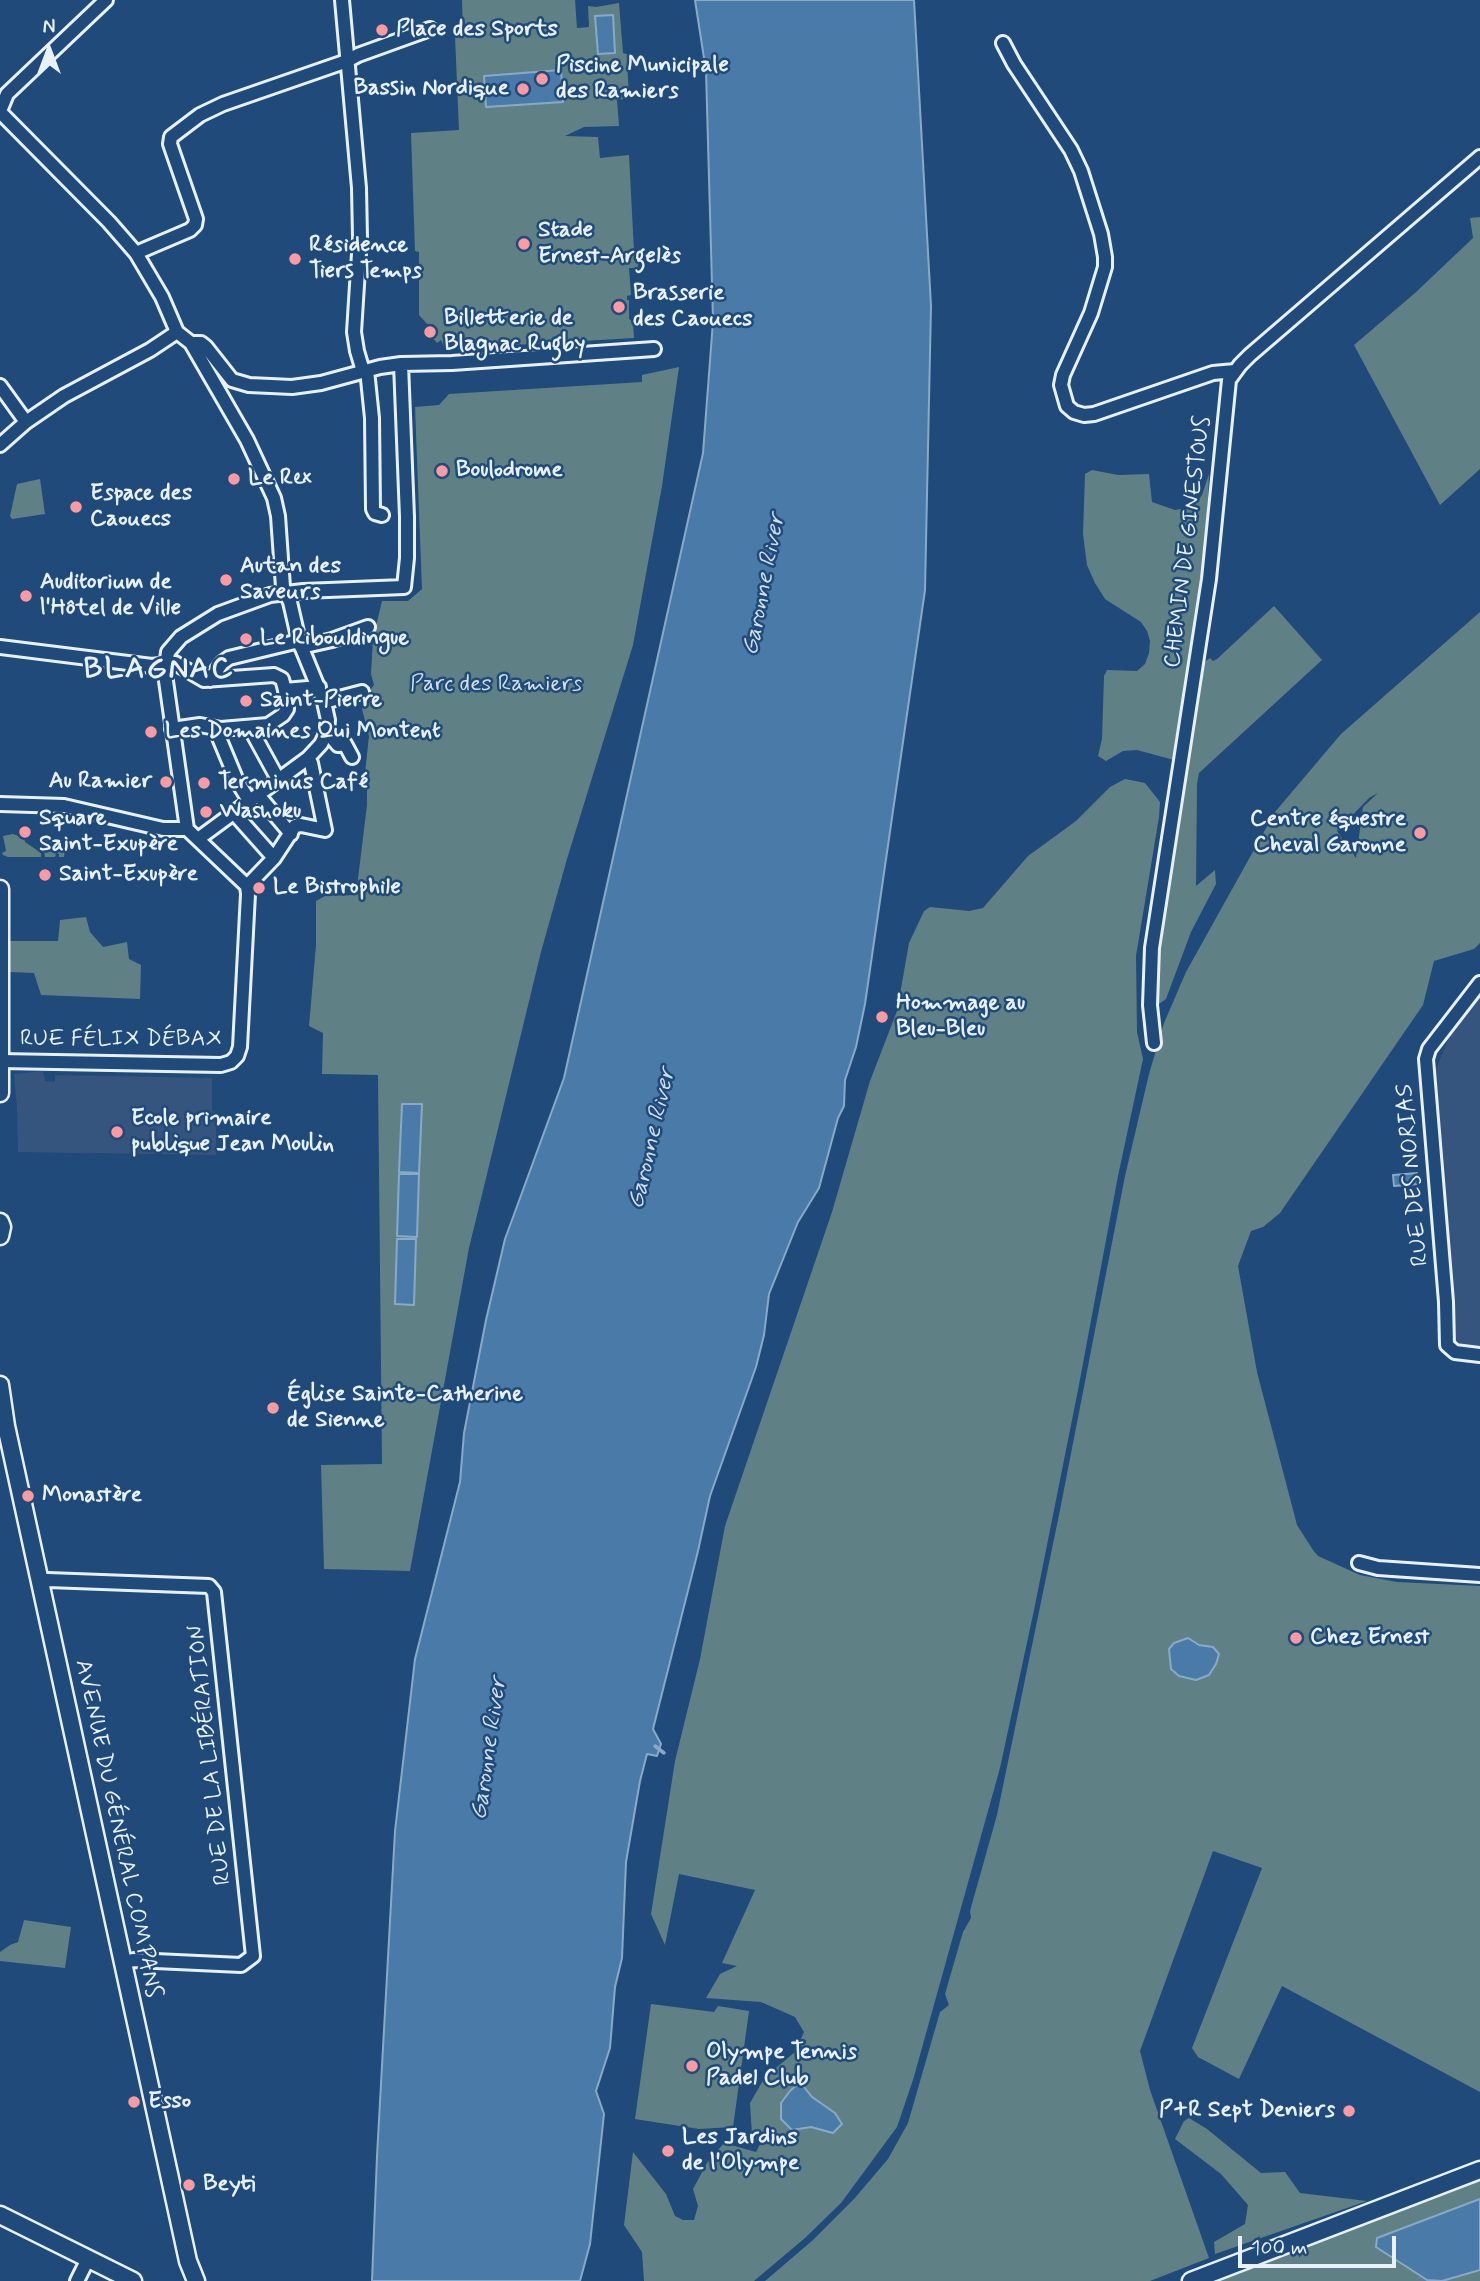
<!DOCTYPE html>
<meta charset="utf-8">
<style>
body{margin:0}
#map{position:relative;width:1480px;height:2281px;overflow:hidden;background:#1f4a7a;font-family:Mynerve,sans-serif}
canvas{display:block}
.north{position:absolute;left:14px;top:14px;width:70px;height:70px;-webkit-text-stroke:5px #1f4a7a;paint-order:stroke;rotate:0deg;font-size:19px;font-weight:700;line-height:28px;text-align:center;color:#e8f1f8}
.north::after{content:'';display:block;margin:auto;width:24px;height:32px;background:#e8f1f8;clip-path:polygon(50% 0,100% 100%,50% 72%,0 100%)}
.scale{position:absolute;left:1238px;top:2236px;width:158px;height:32px;box-sizing:border-box;border:4px solid #e8f1f8;border-top:0;padding-left:9px;font-size:21px;line-height:24px;white-space:nowrap;color:#e8f1f8;-webkit-text-stroke:5px #1f4a7a;paint-order:stroke}
</style>
<div id="map">
<canvas width="1480" height="2281"></canvas>
<div class="north">N</div>
<div class="scale">100 m</div>
</div>
<script>
const ctx = document.querySelector('canvas').getContext('2d');
ctx.lineJoin = 'round';
function fill(path, color) {
  ctx.fillStyle = color;
  ctx.fill(path, 'evenodd');
}
function toPath(rows) {
  const path = new Path2D();
  for (const r of rows) {
    path.moveTo(r[0], r[1]);
    for (let i = 2; i < r.length; i += 2) path.lineTo(r[i], r[i + 1]);
  }
  return path;
}
function trace(path, color, width, dash) {
  ctx.strokeStyle = color;
  ctx.lineWidth = width;
  ctx.lineCap = dash ? 'butt' : 'round';
  ctx.setLineDash(dash || []);
  ctx.stroke(path);
}
function label(font, color, halo, rows, align = 'center') {
  ctx.font = font + ' Mynerve,sans-serif';
  ctx.lineWidth = 5;
  ctx.setLineDash([]);
  ctx.textBaseline = 'middle';
  ctx.strokeStyle = halo;
  ctx.fillStyle = color;
  for (const [text, x, y, turn = 0] of rows) {
    ctx.save();
    ctx.translate(x, y);
    ctx.rotate((+turn || 0) * Math.PI / 180);
    ctx.textAlign = isNaN(turn) ? turn : align;
    if (halo) ctx.strokeText(text, 0, 0);
    ctx.fillText(text, 0, 0);
    ctx.restore();
  }
}
const built = toPath([
 [1480,996,1480,1348,1463,1346,1456,1340,1436,1069,1451,1033],
 [43,1071,45,1081,55,1082,55,1075,212,1078,212,1111,216,1112,216,1155,18,1152,17,1108,14,1074]
]);
const green = toPath([
 [462,0,575,0,577,28,589,27,588,6,596,7,619,3,623,53,629,55,629,60,627,61,629,98,617,100,619,126,584,127,565,136,598,137,600,158,629,155,634,251,637,251,638,268,629,268,631,295,627,296,627,300,629,300,629,319,633,322,634,338,445,349,441,340,437,343,425,329,428,325,419,315,419,252,415,251,411,133,459,130,455,36,463,35],
 [1480,217,1480,469,1440,505,1354,345,1415,293,1473,238,1470,218],
 [679,367,662,486,633,645,567,859,541,952,469,1248,410,1571,324,1569,321,1465,382,1464,378,1075,322,1074,323,1033,309,1026,316,945,316,901,325,896,356,895,367,805,367,784,364,783,369,736,362,709,364,704,369,700,371,689,374,685,371,674,373,639,382,601,408,601,422,589,415,407,439,405,449,394,642,382,642,375],
 [1092,470,1118,475,1149,474,1152,502,1175,510,1193,507,1202,495,1209,474,1206,548,1188,680,1174,760,1137,750,1123,751,1106,761,1098,756,1102,739,1104,676,1107,670,1137,671,1145,664,1149,653,1150,641,1147,631,1141,622,1105,599,1095,583,1087,565,1083,534,1085,474],
 [40,479,45,514,12,519,10,516,17,484],
 [1274,606,1322,660,1199,773,1197,784,1196,886,1215,870,1216,884,1191,932,1166,999,1159,1004,1157,995,1160,948,1203,663,1210,658,1213,661,1217,659],
 [1480,612,1480,943,1474,949,1434,961,1423,1005,1280,1213,1263,1227,1251,1231,1238,1266,1257,1372,1297,1525,1313,1550,1318,1556,1360,1575,1397,1582,1480,1586,1480,2092,1282,1986,1239,2079,1198,2057,1192,2048,1262,1868,1213,1851,1140,2051,1150,2090,1209,2258,1150,2281,765,2281,813,2240,854,2199,888,2159,908,2123,940,2012,949,2005,945,1994,963,1932,971,1918,970,1911,997,1815,1060,1510,1125,1176,1149,1074,1164,1023,1186,972,1275,812,1341,734],
 [1378,793,1363,807,1356,858,1337,831,1369,798],
 [1125,779,1145,783,1160,802,1159,817,1136,956,1137,1032,1143,1059,1118,1176,1078,1390,1034,1610,1000,1768,913,2080,897,2127,841,2203,805,2238,754,2281,644,2281,642,2252,624,2225,633,2152,666,2194,675,2216,683,2220,694,2220,698,2206,693,2189,707,2163,724,2143,756,2152,760,2144,752,2135,750,2103,765,2077,795,2052,804,2032,795,2017,761,2002,706,1998,720,1974,737,1966,722,1963,755,1890,679,1874,665,1945,651,1914,675,1761,700,1659,725,1526,832,1212,870,1081,897,1011,909,943,924,911,930,907,969,911,983,908,1028,856,1076,821,1110,787],
 [800,2083,812,2097,835,2113,833,2133,811,2127],
 [13,834,24,838,25,842,41,853,41,857,8,857,3,855,2,853,6,851,3,836],
 [47,834,49,840,65,847,64,857,59,857,59,854,56,853,55,857,45,857,41,836],
 [86,917,90,932,103,947,127,942,129,959,141,965,140,999,41,995,34,973,10,972,8,941,58,941,60,920],
 [24,1920,71,1927,65,1968,0,1961,0,1952,10,1945,18,1942],
 [651,2004,714,2012,718,2006,749,2011,733,2127,699,2129,635,2119],
 [1189,2118,1207,2129,1261,2173,1285,2172,1300,2193,1367,2201,1215,2254,1214,2242,1245,2224,1248,2205,1221,2174,1175,2139,1184,2121],
 [1480,2180,1480,2199,1377,2239,1427,2280,1441,2281,1219,2281],
 [1480,2270,1480,2281,1442,2281]
]);
const water = toPath([
 [695,0,914,0,931,306,925,590,865,1004,856,1047,845,1080,844,1106,838,1118,819,1188,798,1222,769,1294,764,1335,756,1367,710,1496,698,1551,653,1729,661,1744,657,1756,647,1754,640,1781,626,1862,622,1958,615,1987,610,2048,596,2091,604,2114,590,2244,580,2281,372,2281,377,2156,395,1831,415,1659,460,1482,464,1433,486,1320,505,1239,564,1078,703,453,713,321,706,71,695,0],
 [613,15,615,53,598,54,595,16,613,15],
 [561,70,563,102,486,107,484,76,561,70],
 [402,1104,422,1104,419,1173,399,1172,402,1104],
 [1417,1173,1418,1184,1394,1186,1393,1175,1417,1173],
 [399,1174,419,1174,417,1237,397,1236,399,1174],
 [397,1239,416,1239,414,1305,395,1304,397,1239],
 [1188,1638,1199,1645,1213,1647,1219,1654,1216,1664,1209,1675,1196,1680,1179,1676,1171,1669,1169,1649,1174,1643,1188,1638],
 [800,2082,812,2097,835,2113,842,2124,833,2133,811,2127,792,2130,781,2119,781,2103,790,2091,800,2082],
 [1480,2199,1480,2270,1442,2281,1427,2280,1376,2247,1377,2238,1480,2199]
]);
const stream = toPath([
 [655,1746,664,1753]
]);
const street = toPath([
 [342,0,359,188,360,238,354,332,357,351,363,371],
 [1003,43,1014,64,1071,150,1081,171,1101,234,1105,257,1105,267,1091,313,1063,375,1061,385,1067,406,1074,412,1084,415,1094,414,1213,373,1235,371],
 [0,111,7,94,106,0],
 [0,112,109,222,136,253,162,297,177,332],
 [136,253,190,230,195,225,196,219,170,144,171,137,200,115,223,104,347,61,358,55,430,29],
 [177,332,191,343,201,343,206,347,232,380,249,385,292,387,321,383,380,367,401,364,452,363,654,349],
 [191,343,247,440,274,498,278,516,283,587,290,602,299,641,324,702,328,720,327,732,321,744,308,758,198,839],
 [367,370,372,418,373,509,375,513,382,515],
 [0,386,26,422],
 [0,445,26,422,64,396,150,350,177,332],
 [0,647,152,666,175,663,204,680,274,675,282,679,285,690,287,709,283,715,268,725,221,729,200,725,172,729],
 [301,647,332,640,368,627],
 [210,680,222,663,229,658,299,641],
 [285,690,319,687],
 [324,702,362,692],
 [215,728,237,781,250,802],
 [250,728,279,781],
 [327,732,338,745,345,744,352,757],
 [259,796,291,834],
 [0,804,64,806,163,829,187,829],
 [234,813,274,858],
 [247,886,187,829,165,674,168,652,181,637,218,614,270,595,303,591,404,587,407,558,407,517,401,364],
 [247,886,274,858,295,826,301,825,325,830,311,763,308,758],
 [1480,983,1429,1049,1426,1059,1446,1302,1447,1345,1455,1352,1480,1355],
 [1154,1043,1150,1005,1152,948,1209,579,1229,380,1240,365,1250,355,1480,157],
 [0,1061,221,1065,231,1062,237,1056,240,1047,248,894,247,886],
 [1359,1563,1378,1568,1480,1575],
 [40,1581,48,1580,209,1586,214,1592,253,1956,241,1965,134,1960,123,1962],
 [77,2281,88,2259]
]);
const secondary = toPath([
 [0,889,0,1093],
 [0,1222,2,1227,0,1236],
 [0,1385,6,1426,115,1926,188,2261,196,2281],
 [0,2215,133,2281],
 [1191,2281,1480,2170]
]);
const markers = [
 [382,30,7,"#ff9aa2"],
 [542,79,7,"#ff9aa2"],
 [523,89,7,"#ff9aa2"],
 [524,244,7,"#ff9aa2"],
 [295,259,7,"#ff9aa2"],
 [619,307,7,"#ff9aa2"],
 [430,332,7,"#ff9aa2"],
 [442,471,7,"#ff9aa2"],
 [234,479,7,"#ff9aa2"],
 [76,507,7,"#ff9aa2"],
 [226,580,7,"#ff9aa2"],
 [26,596,7,"#ff9aa2"],
 [246,639,7,"#ff9aa2"],
 [246,701,7,"#ff9aa2"],
 [151,732,7,"#ff9aa2"],
 [166,782,7,"#ff9aa2"],
 [204,783,7,"#ff9aa2"],
 [206,812,7,"#ff9aa2"],
 [25,832,7,"#ff9aa2"],
 [1420,833,7,"#ff9aa2"],
 [45,875,7,"#ff9aa2"],
 [259,888,7,"#ff9aa2"],
 [882,1017,7,"#ff9aa2"],
 [117,1132,7,"#ff9aa2"],
 [273,1408,7,"#ff9aa2"],
 [28,1496,7,"#ff9aa2"],
 [1296,1638,7,"#ff9aa2"],
 [692,2066,7,"#ff9aa2"],
 [134,2102,7,"#ff9aa2"],
 [1349,2111,7,"#ff9aa2"],
 [668,2151,7,"#ff9aa2"],
 [189,2185,7,"#ff9aa2"]
];
const poiNames = [
 ["Place des Sports",396,30],
 ["Piscine Municipale",556,66],
 ["des Ramiers",556,92],
 ["Bassin Nordique",509,89,"right"],
 ["Stade",538,231],
 ["Ernest-Argelès",538,257],
 ["Résidence",309,246],
 ["Tiers Temps",309,272],
 ["Brasserie",633,294],
 ["des Caouecs",633,320],
 ["Billetterie de",444,319],
 ["Blagnac Rugby",444,345],
 ["Boulodrome",456,471],
 ["Le Rex",248,479],
 ["Espace des",90,494],
 ["Caouecs",90,520],
 ["Autan des",240,567],
 ["Saveurs",240,593],
 ["Auditorium de",40,583],
 ["l'Hôtel de Ville",40,609],
 ["Le Ribouldingue",260,639],
 ["Saint-Pierre",260,701],
 ["Les Domaines Qui Montent",165,732],
 ["Au Ramier",152,782,"right"],
 ["Terminus Café",218,783],
 ["Washoku",220,812],
 ["Square",39,819],
 ["Saint-Exupère",39,845],
 ["Centre équestre",1406,820,"right"],
 ["Cheval Garonne",1406,846,"right"],
 ["Saint-Exupère",59,875],
 ["Le Bistrophile",273,888],
 ["Hommage au",896,1004],
 ["Bleu-Bleu",896,1030],
 ["Ecole primaire",131,1119],
 ["publique Jean Moulin",131,1145],
 ["Église Sainte-Catherine",287,1395],
 ["de Sienne",287,1421],
 ["Monastère",42,1496],
 ["Chez Ernest",1310,1638],
 ["Olympe Tennis",706,2053],
 ["Padel Club",706,2079],
 ["Esso",148,2102],
 ["P+R Sept Deniers",1335,2111,"right"],
 ["Les Jardins",682,2138],
 ["de l'Olympe",682,2164],
 ["Beyti",203,2185]
];
const streetNames = [
 ["CHEMIN DE GINESTOUS",1189,542,-83],
 ["RUE FÉLIX DÉBAX",121,1040],
 ["RUE DES NORIAS",1414,1175,-95],
 ["RUE DE LA LIBÉRATION",211,1755,-96],
 ["AVENUE DU GÉNÉRAL COMPANS",117,1829,78]
];
const parkNames = [
 ["Parc des Ramiers",496,685]
];
const waterNames = [
 ["Garonne River",765,585,-79],
 ["Garonne River",653,1139,-77],
 ["Garonne River",490,1749,-82]
];
const districtNames = [
 ["BLAGNAC",159,671]
];
fill(built, '#35557f');
fill(green, '#5f8185');
fill(water, '#4a7aa7');
trace(water, '#89aac7', 2);
trace(stream, '#89aac7', 3.5);
trace(street, '#e8f1f8', 18);
trace(secondary, '#e8f1f8', 21);
trace(street, '#1f4a7a', 12);
trace(secondary, '#1f4a7a', 16);
for (const [x, y, r, color] of markers) {
  const dot = new Path2D();
  dot.arc(x, y, r, 0, 2 * Math.PI);
  ctx.fillStyle = color;
  ctx.fill(dot);
  trace(dot, '#1f4a7a', 2.5);
}
label('bold 23px', '#e8f1f8', '#1f4a7a', poiNames, 'left');
label('23px', '#e8f1f8', '#1f4a7a', streetNames);
label('23px', '#d3e0e7', '#1f4a7a', parkNames);
label('italic 24px', '#d0dfec', '#1f4a7a', waterNames);
ctx.letterSpacing = '2px';
label('bold 30px', '#e8f1f8', '#1f4a7a', districtNames);
ctx.letterSpacing = '0px';
</script>
